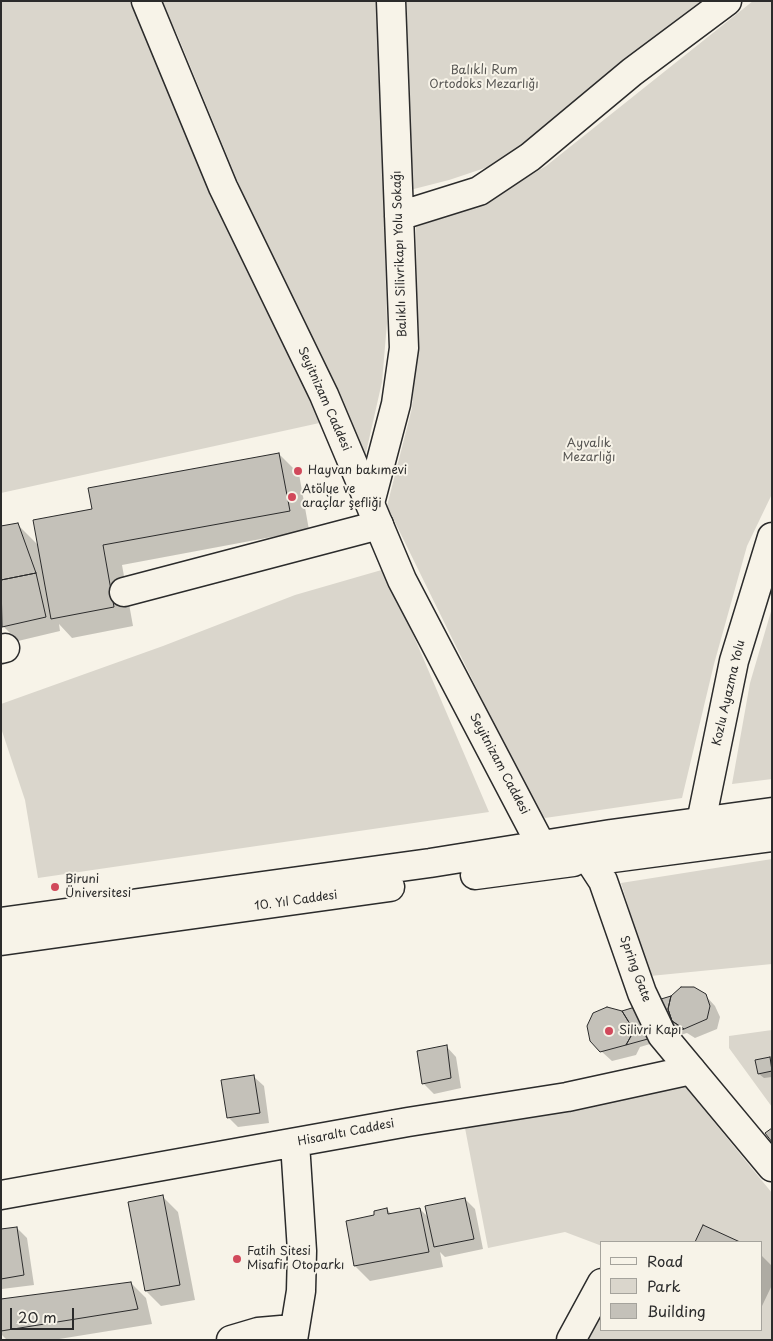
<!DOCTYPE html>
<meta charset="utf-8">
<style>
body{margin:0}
#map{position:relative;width:773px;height:1341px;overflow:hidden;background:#f7f3e8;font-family:"Playpen Sans",sans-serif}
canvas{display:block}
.frame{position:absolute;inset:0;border:2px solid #2b2b2b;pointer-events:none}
.legend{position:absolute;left:600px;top:1241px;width:162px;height:90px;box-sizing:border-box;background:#f7f3e8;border:1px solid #a5a39c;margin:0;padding:6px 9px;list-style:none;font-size:15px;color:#2b2b2b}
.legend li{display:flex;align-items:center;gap:10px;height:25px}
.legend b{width:25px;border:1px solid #a5a39c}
.scale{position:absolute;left:10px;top:1308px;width:64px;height:22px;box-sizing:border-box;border:2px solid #2b2b2b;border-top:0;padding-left:6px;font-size:15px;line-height:18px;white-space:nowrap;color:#2b2b2b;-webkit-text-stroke:4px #f7f3e8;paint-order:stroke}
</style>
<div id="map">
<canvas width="773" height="1341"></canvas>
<div class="frame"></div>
<ul class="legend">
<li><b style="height:6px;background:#f7f3e8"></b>Road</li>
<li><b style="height:14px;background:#dad6cc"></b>Park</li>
<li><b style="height:14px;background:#c4c1b9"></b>Building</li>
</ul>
<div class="scale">20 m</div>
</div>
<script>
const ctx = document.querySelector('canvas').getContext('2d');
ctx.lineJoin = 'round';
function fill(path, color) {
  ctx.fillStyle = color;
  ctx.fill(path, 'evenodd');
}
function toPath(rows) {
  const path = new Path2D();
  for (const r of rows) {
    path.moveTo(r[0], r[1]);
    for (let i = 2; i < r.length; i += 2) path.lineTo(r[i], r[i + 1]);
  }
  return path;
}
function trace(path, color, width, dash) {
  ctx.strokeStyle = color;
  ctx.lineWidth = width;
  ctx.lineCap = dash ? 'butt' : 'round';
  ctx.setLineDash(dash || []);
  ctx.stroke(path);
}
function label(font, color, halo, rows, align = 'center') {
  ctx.font = font + ' "Playpen Sans",sans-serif';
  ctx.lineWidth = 4;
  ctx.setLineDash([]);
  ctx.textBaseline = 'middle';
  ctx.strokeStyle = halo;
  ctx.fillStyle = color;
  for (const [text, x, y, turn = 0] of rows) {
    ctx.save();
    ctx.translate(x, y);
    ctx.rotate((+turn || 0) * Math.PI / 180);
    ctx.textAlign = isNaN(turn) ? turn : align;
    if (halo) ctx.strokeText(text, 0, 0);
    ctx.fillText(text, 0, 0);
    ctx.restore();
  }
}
const green = toPath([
 [1,1,132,1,324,422,1,493],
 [160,1,378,1,387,323,382,382,365,457,247,204,177,34],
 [406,1,703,1,672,23,545,128,494,165,449,180,410,190],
 [753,1,772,1,772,494,747,546,714,664,682,798,545,818,536,809,387,506,412,408,417,340,416,227,481,205,546,166],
 [385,569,489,812,38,878,25,800,1,728,1,704,163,646,295,595],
 [772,608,772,779,732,784,750,683],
 [772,859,772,964,650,976,621,883],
 [772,1030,772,1107,729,1048,729,1036],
 [682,1083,772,1193,772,1340,581,1340,602,1298,602,1330,762,1330,762,1242,602,1242,602,1246,565,1232,488,1248,465,1128]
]);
const shadow = toPath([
 [279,454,299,474,309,530,122,565,133,626,72,638,59,624,60,631,18,641,3,626,1,617,1,528,17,524,39,546,94,510],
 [705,995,715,1006,720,1017,717,1029,695,1038,687,1033,640,1047,636,1055,612,1061,601,1051,622,1012],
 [446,1046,456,1057,461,1088,434,1094,424,1084,419,1052],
 [770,1058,772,1060,772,1077,764,1078,759,1074],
 [253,1076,264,1086,269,1123,238,1127,228,1117],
 [163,1197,178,1212,195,1300,161,1306,146,1291],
 [465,1199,475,1209,483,1249,445,1257,440,1252,443,1267,370,1281,355,1266,376,1216,387,1209,392,1215,420,1209,429,1218],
 [17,1228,27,1238,34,1285,2,1289,1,1230],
 [762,1256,772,1266,772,1285,762,1306],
 [131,1283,146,1298,152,1324,53,1340,7,1340,1,1334,1,1300]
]);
const building = toPath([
 [279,453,290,511,103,545,114,607,51,619,33,520,92,509,88,488,279,453],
 [18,523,36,573,1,580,1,526,18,523],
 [36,573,46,617,2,627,1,580,36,573],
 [681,987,694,987,706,994,710,1006,707,1019,684,1029,672,1021,668,1009,671,996,681,987],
 [671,996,668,1009,672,1021,684,1029,626,1045,631,1036,630,1024,622,1011,671,996],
 [607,1007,622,1011,630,1024,631,1036,626,1045,600,1052,590,1041,587,1026,593,1013,607,1007],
 [447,1045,451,1078,422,1084,417,1051,447,1045],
 [770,1057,772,1071,758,1074,755,1060,770,1057],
 [254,1075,260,1113,227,1118,221,1080,254,1075],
 [772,1128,772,1142,765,1133,772,1128],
 [163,1195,180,1285,145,1291,128,1202,163,1195],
 [465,1198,474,1239,434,1247,425,1206,465,1198],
 [387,1208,388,1214,420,1208,429,1252,354,1266,346,1221,374,1215,374,1211,387,1208],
 [703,1225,740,1242,695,1242,703,1225],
 [17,1227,24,1275,1,1279,1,1229,17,1227],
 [131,1282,138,1309,1,1331,1,1299,131,1282]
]);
const minor = toPath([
 [399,216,479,191,530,157,632,72,727,1],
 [370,503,396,404,404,348,391,1],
 [124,592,379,525],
 [1,649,5,648],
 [701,822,734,661,772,537],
 [1,1195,408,1122,567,1097,691,1070],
 [231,1340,258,1332,281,1330,289,1340],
 [293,1340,301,1291,302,1251,295,1143],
 [571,1340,602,1283]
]);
const major = toPath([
 [146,1,223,187,324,395,402,580,541,845,550,852,565,857,590,861,772,837],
 [580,849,586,855,603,881,642,993,662,1035,772,1167],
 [475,875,573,862],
 [1,922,430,863,611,834,772,812],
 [1,941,390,887]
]);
const markers = [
 [298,471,5,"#d1495b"],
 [292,497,5,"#d1495b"],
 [55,887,5,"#d1495b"],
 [609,1031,5,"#d1495b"],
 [237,1259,5,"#d1495b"]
];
const parkNames = [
 ["Balıklı Rum",484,71],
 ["Ortodoks Mezarlığı",484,85],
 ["Ayvalık",589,444],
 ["Mezarlığı",589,458]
];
const streetNames = [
 ["Balıklı Silivrikapı Yolu Sokağı",400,254,-92],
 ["Seyitnizam Caddesi",324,399,66],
 ["Kozlu Ayazma Yolu",729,693,-77],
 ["Seyitnizam Caddesi",499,764,62],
 ["10. Yıl Caddesi",296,901,-8],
 ["Spring Gate",635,969,70],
 ["Hisaraltı Caddesi",346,1133,-11]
];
const poiNames = [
 ["Hayvan bakımevi",308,471],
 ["Atölye ve",302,490],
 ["araçlar şefliği",302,504],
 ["Biruni",65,880],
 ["Üniversitesi",65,894],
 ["Silivri Kapı",619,1031],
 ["Fatih Sitesi",247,1252],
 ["Misafir Otoparkı",247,1266]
];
fill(green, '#dad6cc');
fill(shadow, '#0003');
fill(building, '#c4c1b9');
trace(building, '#2b2b2b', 1);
trace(minor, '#2b2b2b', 31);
trace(major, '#2b2b2b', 31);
trace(minor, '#f7f3e8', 28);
trace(major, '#f7f3e8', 28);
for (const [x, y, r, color] of markers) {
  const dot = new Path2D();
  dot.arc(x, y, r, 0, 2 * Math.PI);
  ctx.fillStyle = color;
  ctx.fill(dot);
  trace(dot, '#f7f3e8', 2);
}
label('12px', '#575653', '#f7f3e8', parkNames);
label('12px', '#2b2b2b', '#f7f3e8', streetNames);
label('12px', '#2b2b2b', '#f7f3e8', poiNames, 'left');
</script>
